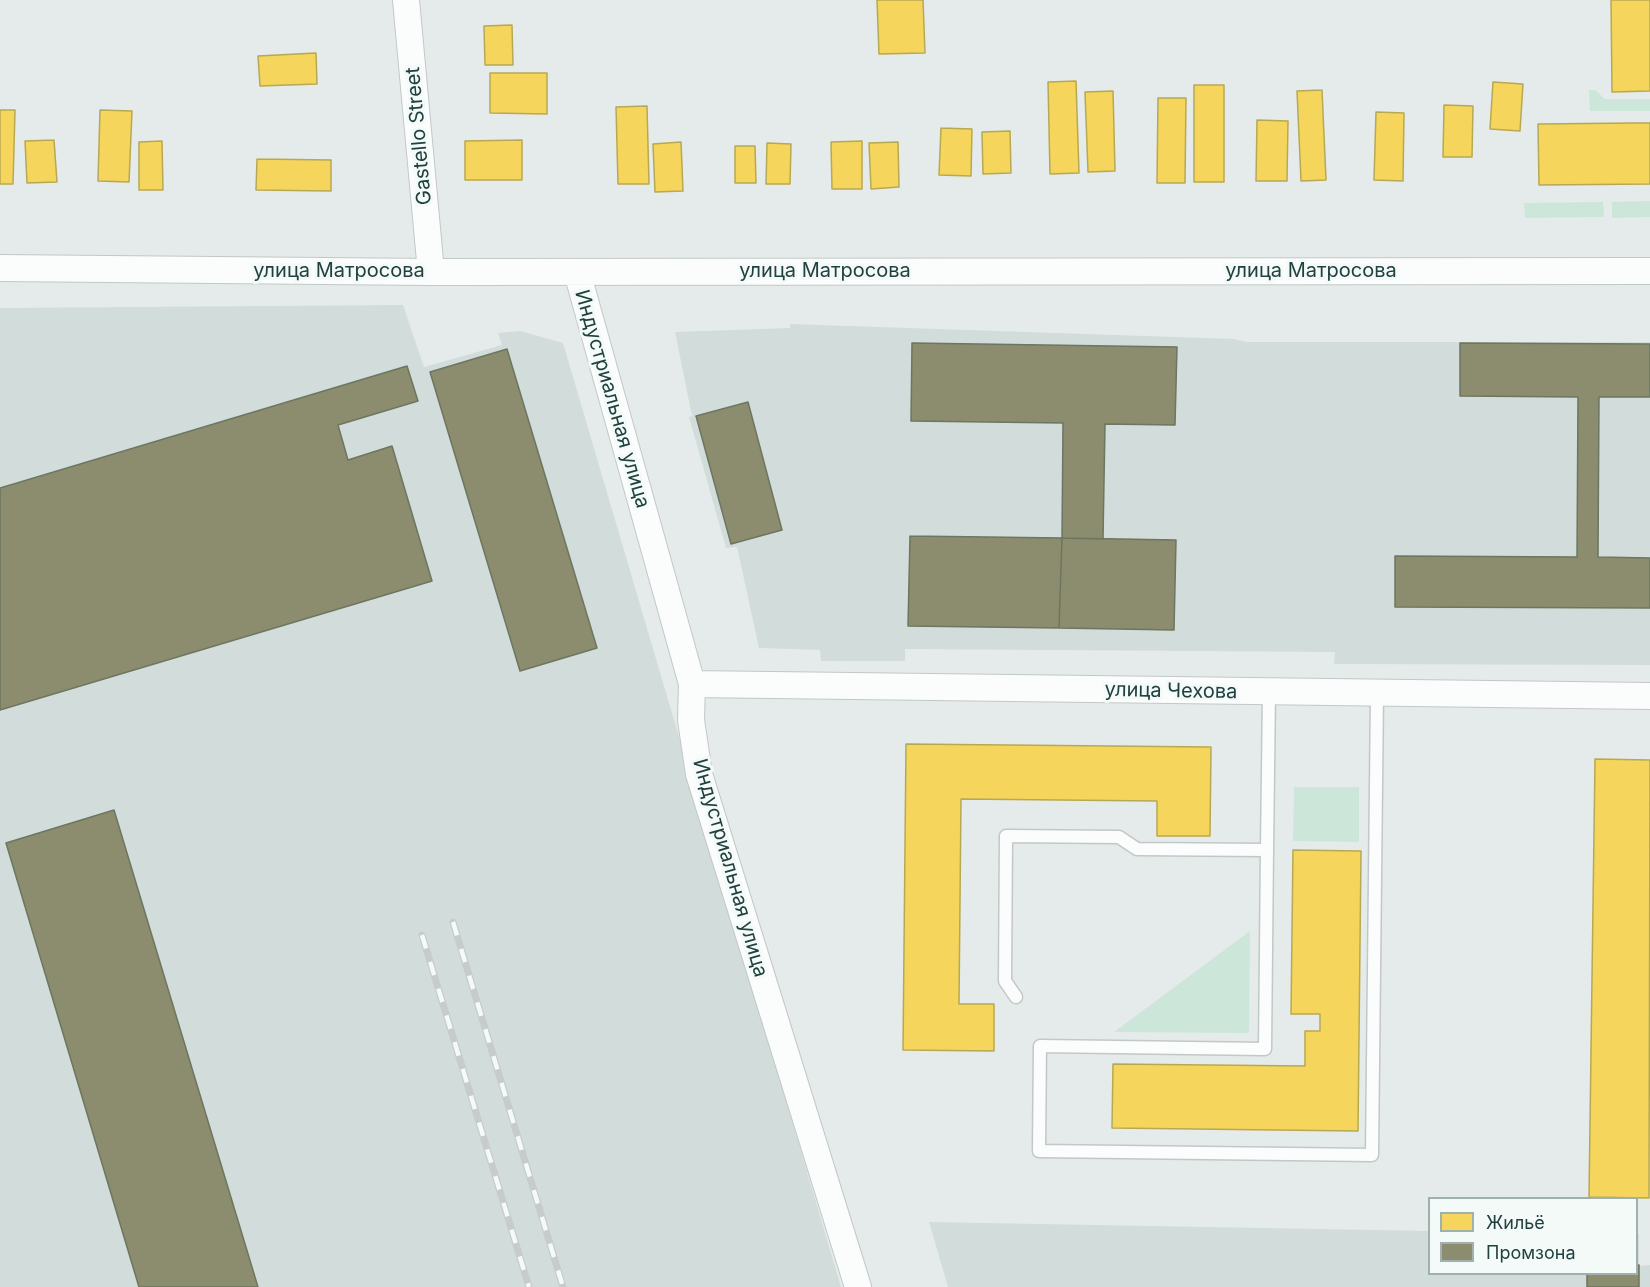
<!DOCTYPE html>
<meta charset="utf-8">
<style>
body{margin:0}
#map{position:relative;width:1650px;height:1287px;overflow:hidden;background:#e5ebea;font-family:Inter,sans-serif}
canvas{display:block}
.legend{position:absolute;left:1428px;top:1197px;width:210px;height:78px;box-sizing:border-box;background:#f3faf8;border:2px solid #9fb0ae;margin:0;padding:8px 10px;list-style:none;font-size:18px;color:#20413f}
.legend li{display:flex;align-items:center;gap:12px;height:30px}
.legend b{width:30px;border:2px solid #9fb0ae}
</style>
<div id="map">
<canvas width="1650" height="1287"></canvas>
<ul class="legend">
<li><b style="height:16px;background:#f6d55c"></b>Жильё</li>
<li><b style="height:16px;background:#8c8c6e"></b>Промзона</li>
</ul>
</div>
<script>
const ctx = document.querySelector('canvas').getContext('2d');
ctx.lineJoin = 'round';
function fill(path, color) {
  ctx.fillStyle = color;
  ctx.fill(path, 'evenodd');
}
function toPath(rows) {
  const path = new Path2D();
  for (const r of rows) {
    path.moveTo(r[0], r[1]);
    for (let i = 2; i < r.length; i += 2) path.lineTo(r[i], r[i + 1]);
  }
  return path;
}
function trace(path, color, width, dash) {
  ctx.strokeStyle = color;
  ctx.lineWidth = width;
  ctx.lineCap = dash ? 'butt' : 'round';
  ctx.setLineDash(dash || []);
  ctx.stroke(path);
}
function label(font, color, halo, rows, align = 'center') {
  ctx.font = font + ' Inter,sans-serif';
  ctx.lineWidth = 6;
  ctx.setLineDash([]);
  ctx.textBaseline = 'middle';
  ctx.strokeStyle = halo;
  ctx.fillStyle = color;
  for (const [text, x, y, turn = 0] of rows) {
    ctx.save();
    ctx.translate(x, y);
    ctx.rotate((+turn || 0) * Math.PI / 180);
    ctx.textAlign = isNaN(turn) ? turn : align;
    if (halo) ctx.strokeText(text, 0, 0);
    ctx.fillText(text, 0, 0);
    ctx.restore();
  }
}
const built = toPath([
 [403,305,424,367,502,345,498,333,520,331,563,343,841,1287,0,1287,0,308],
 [790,324,1234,339,1247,342,1650,342,1650,665,1334,664,1335,652,905,649,905,661,821,661,820,650,759,648,737,547,726,548,689,417,692,416,675,332,790,328],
 [929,1222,1429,1231,1430,1274,1636,1274,1637,1234,1639,1234,1639,1266,1650,1265,1650,1287,948,1287]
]);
const green = toPath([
 [1589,90,1595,90,1605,99,1650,99,1650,111,1590,111],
 [1650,201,1650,217,1612,218,1612,202],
 [1603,202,1604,217,1525,218,1524,203],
 [1294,787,1359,787,1359,842,1293,841],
 [1250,931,1249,1033,1114,1032]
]);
const homes = toPath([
 [877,0,923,0,925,53,879,54,877,0],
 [1611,0,1650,0,1650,91,1612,92,1611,0],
 [512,25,513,65,485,65,484,26,512,25],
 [316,53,317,84,260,86,258,56,316,53],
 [490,73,547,73,547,114,490,113,490,73],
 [1076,81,1079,173,1050,174,1048,82,1076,81],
 [1493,82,1523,84,1520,131,1490,129,1493,82],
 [1194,85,1224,85,1224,182,1194,182,1194,85],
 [1322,90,1326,180,1301,181,1297,91,1322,90],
 [1113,91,1115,171,1088,172,1085,92,1113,91],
 [1158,98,1186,98,1185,183,1157,183,1158,98],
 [1444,105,1473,106,1472,157,1443,157,1444,105],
 [647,106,649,184,618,184,616,107,647,106],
 [0,110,15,110,13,184,0,184,0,110],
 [100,110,132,111,129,182,98,181,100,110],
 [1376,112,1404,113,1403,181,1374,180,1376,112],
 [1257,120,1288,121,1287,181,1256,181,1257,120],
 [1634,123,1650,123,1650,184,1539,185,1538,124,1634,123],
 [941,128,972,129,971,176,939,175,941,128],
 [1010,131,1011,173,983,174,982,132,1010,131],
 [54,140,57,182,27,183,25,141,54,140],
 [522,140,522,180,465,180,465,141,522,140],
 [162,141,163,190,139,190,139,142,162,141],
 [862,141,862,189,832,189,831,142,862,141],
 [681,142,683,191,655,192,653,144,681,142],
 [898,142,899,187,871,189,869,143,898,142],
 [767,143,791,144,790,184,766,184,767,143],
 [735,146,755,146,756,183,735,183,735,146],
 [257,159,331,160,331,191,256,190,257,159],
 [906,744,1211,747,1210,836,1157,836,1157,801,961,799,959,1004,994,1004,994,1051,903,1050,906,744],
 [1595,759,1650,760,1649,1198,1589,1197,1595,759],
 [1293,850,1361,851,1358,1131,1112,1128,1113,1064,1305,1066,1305,1031,1320,1031,1320,1014,1291,1014,1293,850]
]);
const industry = toPath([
 [912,343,1177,347,1175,425,1105,424,1103,539,1062,538,1063,423,911,421,912,343],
 [1460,343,1650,344,1650,397,1599,397,1598,557,1650,558,1650,608,1395,607,1395,556,1577,557,1578,397,1460,396,1460,343],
 [507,349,597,648,520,671,430,372,507,349],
 [407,366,418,401,338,425,348,460,392,446,432,581,0,710,0,488,407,366],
 [748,402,782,530,731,544,696,416,748,402],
 [910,536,1062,538,1059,628,908,626,910,536],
 [1062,538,1176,540,1174,630,1059,628,1062,538],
 [114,810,258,1287,139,1287,6,843,114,810],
 [1636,1265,1639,1265,1639,1287,1587,1287,1587,1274,1636,1274,1636,1265]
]);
const service = toPath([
 [1267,850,1265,1049,1040,1046,1039,1151,1372,1155,1377,693],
 [1016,997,1005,981,1006,836,1119,837,1137,849,1267,850,1269,692]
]);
const minor = toPath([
 [406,0,431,272],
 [0,268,431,272,1650,271],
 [577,272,692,684,691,720,699,774,858,1287],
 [692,684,1650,696]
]);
const rail = toPath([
 [453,922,563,1287],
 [422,935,529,1287]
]);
const streetNames = [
 ["Gastello Street",419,136,-95],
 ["улица Матросова",339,271],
 ["улица Матросова",825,271],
 ["улица Матросова",1311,271],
 ["Индустриальная улица",612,399,74],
 ["улица Чехова",1171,691,1],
 ["Индустриальная улица",730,868,74]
];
fill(built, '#d2dddb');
fill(green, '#cce6da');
fill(homes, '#f6d55c');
trace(homes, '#b6a953', 1.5);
fill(industry, '#8c8c6e');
trace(industry, '#6c7660', 1.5);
trace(service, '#c2c8c7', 15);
trace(minor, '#c2c8c7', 28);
trace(service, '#fbfcfc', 12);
trace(minor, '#fbfcfc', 26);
trace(rail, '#c7cccb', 7);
trace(rail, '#f3faf8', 4.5, [14]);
label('20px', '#20413f', '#f3faf8', streetNames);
</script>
